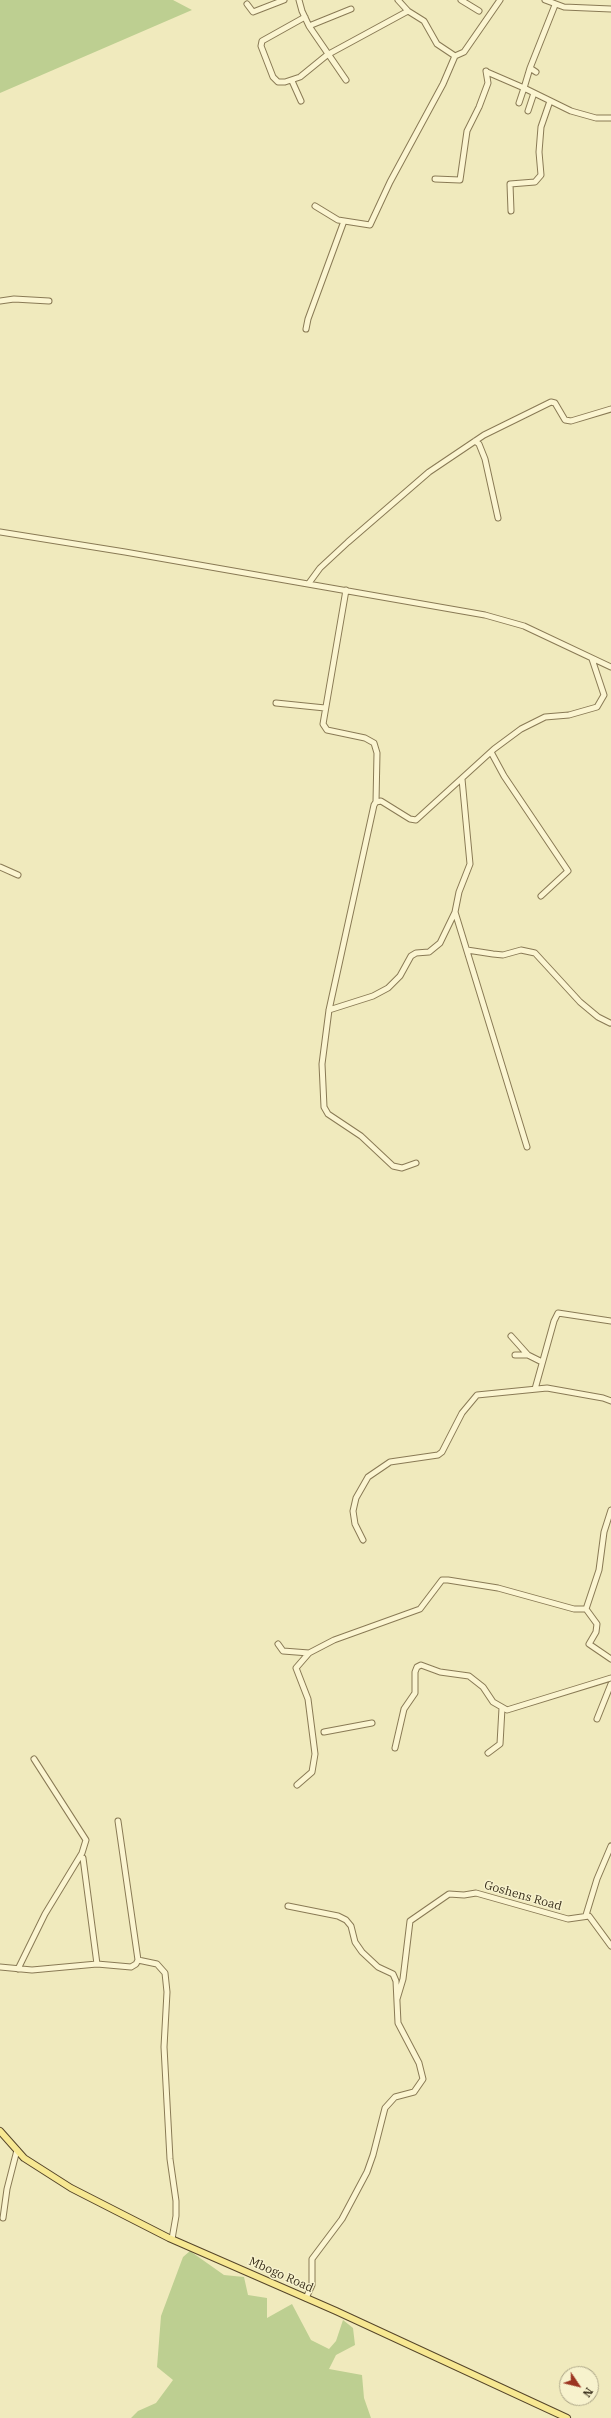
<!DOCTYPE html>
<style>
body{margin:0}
#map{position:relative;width:611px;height:2418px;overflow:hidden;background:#f0eabd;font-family:"IBM Plex Serif",serif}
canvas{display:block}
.north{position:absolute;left:559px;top:2366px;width:40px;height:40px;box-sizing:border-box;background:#f7f2cd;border:1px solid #aba486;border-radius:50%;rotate:125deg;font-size:11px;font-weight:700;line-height:16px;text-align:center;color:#382e1b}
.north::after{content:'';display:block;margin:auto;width:14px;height:18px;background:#9c3522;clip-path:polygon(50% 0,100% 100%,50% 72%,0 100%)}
</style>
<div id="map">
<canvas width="611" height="2418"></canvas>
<div class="north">N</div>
</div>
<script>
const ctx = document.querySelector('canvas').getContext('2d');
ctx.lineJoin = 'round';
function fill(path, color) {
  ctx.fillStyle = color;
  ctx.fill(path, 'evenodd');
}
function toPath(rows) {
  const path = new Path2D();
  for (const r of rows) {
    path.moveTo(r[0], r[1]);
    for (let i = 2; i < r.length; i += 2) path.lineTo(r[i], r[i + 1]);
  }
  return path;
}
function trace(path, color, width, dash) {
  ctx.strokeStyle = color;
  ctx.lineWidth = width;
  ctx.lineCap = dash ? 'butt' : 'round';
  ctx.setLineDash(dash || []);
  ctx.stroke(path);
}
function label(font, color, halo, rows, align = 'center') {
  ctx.font = font + ' "IBM Plex Serif",serif';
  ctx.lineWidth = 3;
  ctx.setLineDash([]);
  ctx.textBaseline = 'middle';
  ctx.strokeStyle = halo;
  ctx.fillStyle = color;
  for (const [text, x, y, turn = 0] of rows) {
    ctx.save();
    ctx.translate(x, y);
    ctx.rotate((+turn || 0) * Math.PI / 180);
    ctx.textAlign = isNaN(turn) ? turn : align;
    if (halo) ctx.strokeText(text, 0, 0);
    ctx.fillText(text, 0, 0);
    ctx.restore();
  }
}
const green = toPath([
 [0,0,173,0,192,10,0,93],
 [190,2251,224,2275,244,2277,248,2295,267,2298,267,2318,292,2304,311,2340,329,2349,336,2341,343,2320,353,2328,355,2345,336,2355,329,2369,362,2375,364,2398,371,2418,131,2418,138,2411,156,2403,173,2380,157,2367,161,2316,183,2257]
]);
const minor = toPath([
 [299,0,302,11,309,26],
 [398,0,408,11,424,21,437,44,455,56,464,52,500,0],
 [461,0,479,11],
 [545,0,564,7,611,9],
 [247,4,253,12,284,0],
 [305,17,262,41,261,46,273,77,278,82,285,82,300,77,327,55,408,11],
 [530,68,524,88,571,111,596,118,611,118],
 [487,72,524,88,519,103],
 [536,72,530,68,555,5],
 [346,80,309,26,351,9],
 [292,81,301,101],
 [528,111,534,93],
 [435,179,460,180,467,131,479,107,488,83,486,71],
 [315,206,338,220,370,225,390,182,443,84,455,56],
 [511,211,510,184,535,182,541,175,539,152,541,127,550,101],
 [0,301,14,299,49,301],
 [306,329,308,319,344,221],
 [475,441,479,444,485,459,498,518],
 [0,532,125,552,485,615,524,626,611,667],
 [309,583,320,568,348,542,429,472,484,435,551,402,555,403,565,420,571,421,611,409],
 [346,590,323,724,327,730,365,738,374,743,377,753,376,802],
 [276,703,325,708],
 [491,752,504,776,568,871,541,896],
 [0,867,18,875],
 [455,912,527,1147],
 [467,950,493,954,503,955,521,950,535,953,580,1002,598,1017,610,1023],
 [329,1010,373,996,388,988,400,976,411,956,416,953,429,952,440,943,455,912,459,892,470,864,462,779],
 [416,1163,402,1168,393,1166,361,1136,328,1114,324,1107,322,1064,329,1010,374,805,376,802,381,801,410,819,416,820,494,749,521,729,545,717,569,715,597,707,604,695,592,659],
 [511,1336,528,1355],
 [515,1355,528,1355,542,1362],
 [535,1389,554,1321,558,1313,611,1321],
 [363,1540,355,1524,353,1511,356,1498,368,1477,390,1462,438,1455,442,1452,462,1413,477,1395,547,1388,603,1398,611,1401],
 [586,1609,599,1570,604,1532,611,1510],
 [278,1644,283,1651,309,1653,334,1640,420,1609,442,1580,448,1580,498,1588,574,1609,586,1609,597,1624,596,1632,589,1644,611,1659],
 [597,1719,611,1684],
 [324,1732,372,1723],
 [395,1748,404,1709,415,1693,415,1672,417,1667,421,1665,440,1672,469,1676,483,1687,493,1702,507,1710,611,1678],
 [488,1753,500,1744,502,1708],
 [297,1785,312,1772,315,1754,308,1699,296,1668,309,1653],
 [83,1858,97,1964],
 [288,1906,338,1916,346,1920,351,1926,355,1942,362,1952,378,1967,393,1974,396,1981,398,2023,419,2063,423,2079,414,2092,395,2097,385,2108,373,2155,367,2172,342,2219,312,2259,312,2285,306,2298],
 [586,1915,597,1879,611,1846],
 [138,1960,157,1964,165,1973,167,1992,164,2047,170,2159,176,2201,176,2216,172,2239],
 [0,1967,32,1970,97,1964,131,1967,136,1964,138,1960,118,1821],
 [18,1969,45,1914,82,1853,86,1840,34,1759],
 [397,1999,403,1979,410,1921,449,1894,464,1895,476,1893,568,1919,589,1916,611,1946],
 [3,2218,7,2189,17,2150]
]);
const major = toPath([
 [0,2131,24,2158,71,2188,169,2238,336,2311,567,2418]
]);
const streetNames = [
 ["Goshens Road",523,1896,16],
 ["Mbogo Road",281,2275,24]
];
fill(green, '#bdcf91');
trace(minor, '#897a55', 7);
trace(major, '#56462a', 8);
trace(minor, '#fbf5d1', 5);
trace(major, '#f7e892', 6);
label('12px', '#382e1b', '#f7f2cd', streetNames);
</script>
